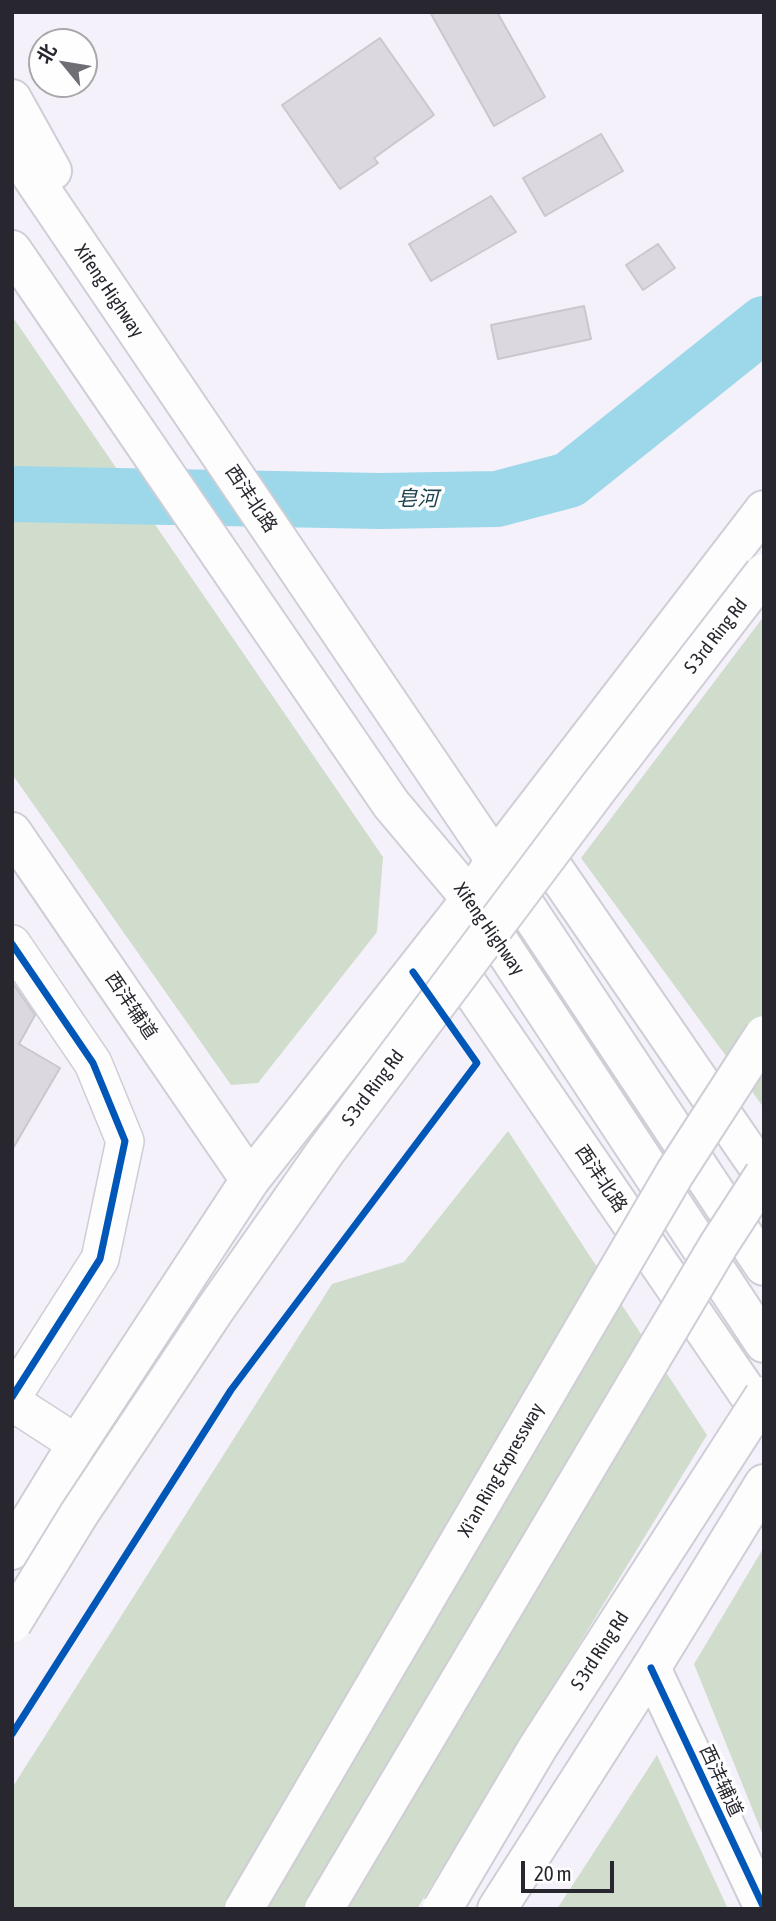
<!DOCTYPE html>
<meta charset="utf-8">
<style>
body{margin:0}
#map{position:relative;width:776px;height:1921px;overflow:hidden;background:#f4f1fb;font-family:"Asap Condensed","Noto Sans SC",sans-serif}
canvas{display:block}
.frame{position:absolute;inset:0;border:14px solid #28262e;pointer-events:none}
.north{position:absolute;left:28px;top:28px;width:70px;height:70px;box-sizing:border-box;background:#fefefe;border:2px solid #a8a8ab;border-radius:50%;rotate:300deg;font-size:19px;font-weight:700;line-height:28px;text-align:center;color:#28262e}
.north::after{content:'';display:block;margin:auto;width:24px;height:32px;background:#6f6d76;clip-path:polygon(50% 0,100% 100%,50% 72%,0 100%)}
.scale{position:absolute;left:521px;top:1861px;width:93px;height:32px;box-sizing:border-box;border:4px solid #28262e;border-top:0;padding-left:9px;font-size:21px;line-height:24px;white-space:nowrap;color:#28262e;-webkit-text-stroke:5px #fefefe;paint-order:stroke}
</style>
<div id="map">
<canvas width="776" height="1921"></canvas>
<div class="frame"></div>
<div class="north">北</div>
<div class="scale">20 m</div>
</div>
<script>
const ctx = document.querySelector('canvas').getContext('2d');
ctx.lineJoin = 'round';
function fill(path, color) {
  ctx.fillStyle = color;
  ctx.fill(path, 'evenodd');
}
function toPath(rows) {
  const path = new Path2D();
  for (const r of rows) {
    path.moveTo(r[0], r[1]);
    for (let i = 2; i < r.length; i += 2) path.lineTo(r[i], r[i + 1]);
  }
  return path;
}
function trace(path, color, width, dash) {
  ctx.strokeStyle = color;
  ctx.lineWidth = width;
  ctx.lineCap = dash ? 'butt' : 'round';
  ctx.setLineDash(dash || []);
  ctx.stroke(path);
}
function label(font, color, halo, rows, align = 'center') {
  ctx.font = font + ' "Asap Condensed","Noto Sans SC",sans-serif';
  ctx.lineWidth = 7;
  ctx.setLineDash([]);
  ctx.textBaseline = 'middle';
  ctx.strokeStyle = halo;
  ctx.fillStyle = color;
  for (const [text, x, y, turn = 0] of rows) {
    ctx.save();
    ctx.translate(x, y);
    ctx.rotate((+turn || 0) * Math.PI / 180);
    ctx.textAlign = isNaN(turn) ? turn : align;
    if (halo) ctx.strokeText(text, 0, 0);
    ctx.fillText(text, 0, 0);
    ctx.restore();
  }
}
const green = toPath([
 [12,316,383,857,377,932,258,1083,231,1085,12,774],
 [764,616,764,1108,581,858],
 [508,1131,707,1435,417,1909,12,1909,12,1788,332,1284,404,1262],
 [764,1547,764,1838,694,1664],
 [657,1755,728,1909,557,1909]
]);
const river = toPath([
 [12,494,380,501,497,499,569,480,764,324]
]);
const building = toPath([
 [430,12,497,12,545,97,494,126,430,12],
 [380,38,434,115,374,158,378,163,340,189,282,105,380,38],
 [601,134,623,171,545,216,523,178,601,134],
 [491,196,516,232,431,281,409,244,491,196],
 [658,244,675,268,643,290,626,265,658,244],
 [584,306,591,339,498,359,491,325,584,306],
 [12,982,35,1015,19,1044,60,1068,12,1150,12,982]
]);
const minor = toPath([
 [12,944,93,1063,125,1141,100,1259,12,1397],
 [12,1402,77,1444]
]);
const tertiary = toPath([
 [12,832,250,1180],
 [651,1668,764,1908]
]);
const primary = toPath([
 [12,1550,77,1444,250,1180,471,899,495,860,764,510],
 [497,1909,651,1668,764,1484]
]);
const trunk = toPath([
 [12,99,52,171],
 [12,147,495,860,764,1266],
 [12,250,391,804,471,899,764,1343],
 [523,824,764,1175],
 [438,941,764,1417]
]);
const trunkBridge = toPath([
 [12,1623,79,1514,214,1311,326,1151,599,787,764,573],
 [442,1909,538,1747,764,1396]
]);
const motorwayBridge = toPath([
 [244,1909,675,1173,764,1035],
 [324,1909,718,1246,764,1175]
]);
const cycleway = toPath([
 [12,944,93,1063,125,1141,100,1259,12,1397],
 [651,1668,764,1908],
 [12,1734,231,1390,477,1063,413,972]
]);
const streetNames = [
 ["Xifeng Highway",109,291,56],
 ["西沣北路",251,499,56],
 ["S 3rd Ring Rd",716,636,-52],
 ["Xifeng Highway",489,929,55],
 ["西沣辅道",131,1006,56],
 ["S 3rd Ring Rd",373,1088,-53],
 ["西沣北路",601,1179,56],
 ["Xi'an Ring Expressway",501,1470,-60],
 ["S 3rd Ring Rd",600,1651,-57],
 ["西沣辅道",721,1781,65]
];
const waterNames = [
 ["皂河",417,499,1]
];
fill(green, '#d0dccc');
trace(river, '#9cd8ea', 56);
fill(building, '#dcd8e0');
trace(building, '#cbc7ce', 2);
trace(minor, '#cfcdd5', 40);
trace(tertiary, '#cfcdd5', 42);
trace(primary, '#cfcdd5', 42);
trace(trunk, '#cfcdd5', 42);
trace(minor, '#fdfdfe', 37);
trace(tertiary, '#fdfdfe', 38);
trace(primary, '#fdfdfe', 38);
trace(trunk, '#fdfdfe', 38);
trace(trunkBridge, '#cfcdd5', 42, []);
trace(motorwayBridge, '#cfcdd5', 42, []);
trace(trunkBridge, '#fdfdfe', 38);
trace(motorwayBridge, '#fdfdfe', 38);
trace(cycleway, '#0057b8', 7);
label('19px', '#28262e', '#fefefe', streetNames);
label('italic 21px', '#1c444e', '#fefefe', waterNames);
</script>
